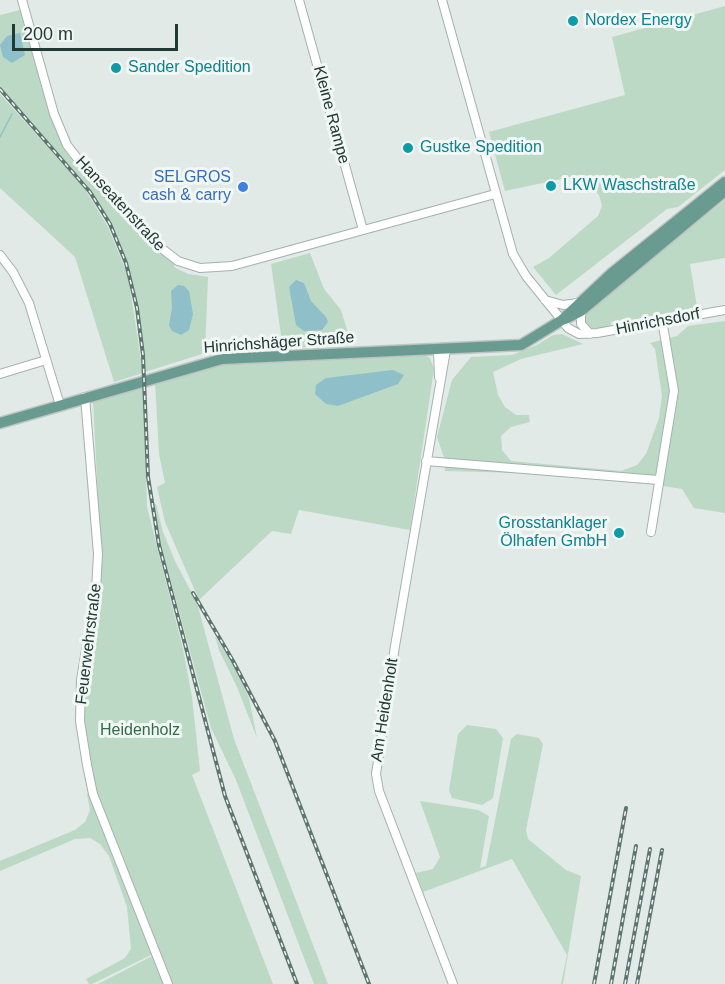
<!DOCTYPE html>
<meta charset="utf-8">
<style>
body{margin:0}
#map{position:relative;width:725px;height:984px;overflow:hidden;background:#e1eae6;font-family:Arial,sans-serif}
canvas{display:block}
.scale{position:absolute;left:12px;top:24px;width:166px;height:27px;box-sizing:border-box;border:3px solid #233934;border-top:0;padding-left:8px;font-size:18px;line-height:21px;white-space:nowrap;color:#233934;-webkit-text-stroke:4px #f1f7f4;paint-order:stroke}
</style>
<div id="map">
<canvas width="725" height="984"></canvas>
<div class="scale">200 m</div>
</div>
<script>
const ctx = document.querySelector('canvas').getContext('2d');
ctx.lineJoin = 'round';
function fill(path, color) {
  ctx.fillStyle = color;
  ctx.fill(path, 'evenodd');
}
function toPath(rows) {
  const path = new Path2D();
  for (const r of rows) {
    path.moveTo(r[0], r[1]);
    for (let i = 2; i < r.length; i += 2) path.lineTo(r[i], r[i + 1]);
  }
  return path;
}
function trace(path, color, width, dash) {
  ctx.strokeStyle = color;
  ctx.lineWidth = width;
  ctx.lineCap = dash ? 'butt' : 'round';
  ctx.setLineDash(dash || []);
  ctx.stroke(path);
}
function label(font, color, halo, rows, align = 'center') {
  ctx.font = font + ' Arial,sans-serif';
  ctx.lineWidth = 6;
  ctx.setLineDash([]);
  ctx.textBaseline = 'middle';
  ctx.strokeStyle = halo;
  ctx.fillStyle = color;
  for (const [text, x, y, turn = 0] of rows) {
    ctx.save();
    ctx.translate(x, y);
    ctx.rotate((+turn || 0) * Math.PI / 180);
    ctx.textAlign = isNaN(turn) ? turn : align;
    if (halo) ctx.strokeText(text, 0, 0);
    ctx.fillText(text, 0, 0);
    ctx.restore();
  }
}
const green = toPath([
 [725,6,725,170,678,207,667,209,556,295,533,267,549,258,598,216,602,206,599,195,580,175,505,191,489,132,625,95,612,37],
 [20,10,48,110,69,156,96,188,148,244,175,263,174,267,188,274,208,277,205,353,145,372,135,292,116,233,87,185,0,87,0,15],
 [0,94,83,186,108,227,128,275,143,373,114,382,75,257,0,188],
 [725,200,725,258,690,264,697,307,630,321,629,319,611,322,611,325,602,328,591,328,586,326,583,317,585,312],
 [310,253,324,289,341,310,351,343,283,349,271,264],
 [725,321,725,513,694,508,682,489,631,481,556,474,445,471,445,460,437,437,452,380,471,357,512,355,537,345,553,335,562,334,583,344,521,359,493,372,498,395,505,407,516,415,529,415,530,422,511,427,501,436,502,450,511,461,621,471,637,465,646,454,659,418,662,396,655,349,650,343,677,336,688,326],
 [422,353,430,358,434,369,410,530,299,510,291,534,272,531,199,600,165,522,157,487,165,483,159,454,155,381,224,361],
 [143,384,147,507,183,649,192,697,200,771,192,775,273,984,98,984,158,953,96,794,83,720,84,682,101,555,93,401],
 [153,503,156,504,163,532,175,561,197,603,234,739,328,984,314,984,236,780,211,728,156,527],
 [215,636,240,676,249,698,257,738,237,687,219,650],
 [467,725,496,729,503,738,493,798,482,805,452,798,449,790,458,734],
 [517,734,539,738,543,744,526,830,528,839,566,870,581,876,563,984,561,984,567,955,512,859,423,892,416,873,433,869,440,857,420,801,478,810,489,816,480,868,486,866,511,739],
 [87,794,91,794,153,954,92,984,89,984,86,979,125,958,131,949,127,907,109,856,100,844,90,838,75,839,0,871,0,861,75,830,85,822,90,810]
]);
const water = toPath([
 [20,33,25,55,12,63,3,57,0,45,7,36],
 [296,280,304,283,311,301,326,317,328,322,322,330,304,331,296,325,289,287],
 [178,285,184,286,189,291,193,314,189,330,181,335,172,331,169,325,172,308,171,291],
 [393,370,404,375,398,384,338,406,326,404,315,394,316,385,326,378]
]);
const stream = toPath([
 [0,137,12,114]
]);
const minor = toPath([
 [22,0,54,114,67,145,91,176,152,241,178,261,200,268,232,266,495,194],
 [299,0,363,230],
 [442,0,513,254,526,276,568,328,579,334,597,333,725,310],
 [0,255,13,272,29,303,60,405],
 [545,300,563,305,578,303],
 [581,311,581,324,590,334],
 [446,350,395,646,376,774,379,791,453,984],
 [438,351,439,377],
 [0,374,46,360],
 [85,397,98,554,96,590,81,680,80,721,87,765,93,794,168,984],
 [426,461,658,480],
 [651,532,674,391,662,320]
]);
const major = toPath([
 [565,319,581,311,725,191],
 [0,423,222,359,521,345,562,320,612,273,725,182]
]);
const rail = toPath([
 [0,89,90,192,110,224,126,263,137,308,143,355,148,477,159,545,225,796,297,984],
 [193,593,233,661,275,741,369,984],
 [594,984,626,808],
 [611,984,636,846],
 [625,984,650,849],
 [637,984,662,850]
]);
const markers = [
 [573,21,6,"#0f9aa8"],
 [116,68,6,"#0f9aa8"],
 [408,148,6,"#0f9aa8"],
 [551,186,6,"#0f9aa8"],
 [243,187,6,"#3f7fe0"],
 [619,533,6,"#0f9aa8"]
];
const cultureNames = [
 ["Nordex Energy",585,21],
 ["Sander Spedition",128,68],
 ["Gustke Spedition",420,148],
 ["LKW Waschstraße",563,186],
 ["Grosstanklager",607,524,"right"],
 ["Ölhafen GmbH",607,542,"right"]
];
const streetNames = [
 ["Kleine Rampe",331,115,75],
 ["Hanseatenstraße",120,204,47],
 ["Hinrichsdorf",658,322,-11],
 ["Hinrichshäger Straße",279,343,-4],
 ["Feuerwehrstraße",89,644,-83],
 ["Am Heidenholt",385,710,-81]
];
const shopNames = [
 ["SELGROS",231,178],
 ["cash & carry",231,196]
];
const parkNames = [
 ["Heidenholz",140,731]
];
fill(green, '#bcd9c5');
fill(water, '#8fbfc9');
trace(stream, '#8fbfc9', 1.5);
trace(minor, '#a4b1ad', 10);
trace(major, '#bdc4c2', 13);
trace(minor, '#fff', 8);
trace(major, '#6a9b90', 10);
trace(rail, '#5e746f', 4);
trace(rail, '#f1f7f4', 1.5, [4.5]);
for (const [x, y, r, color] of markers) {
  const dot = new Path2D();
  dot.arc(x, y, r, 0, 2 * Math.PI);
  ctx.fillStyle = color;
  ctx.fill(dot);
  trace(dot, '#f1f7f4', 2);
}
label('16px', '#0d838f', '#f1f7f4', cultureNames, 'left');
label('16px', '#233934', '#f1f7f4', streetNames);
label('16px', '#366cbe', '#f1f7f4', shopNames, 'right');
label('16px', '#326b4a', '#f1f7f4', parkNames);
</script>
